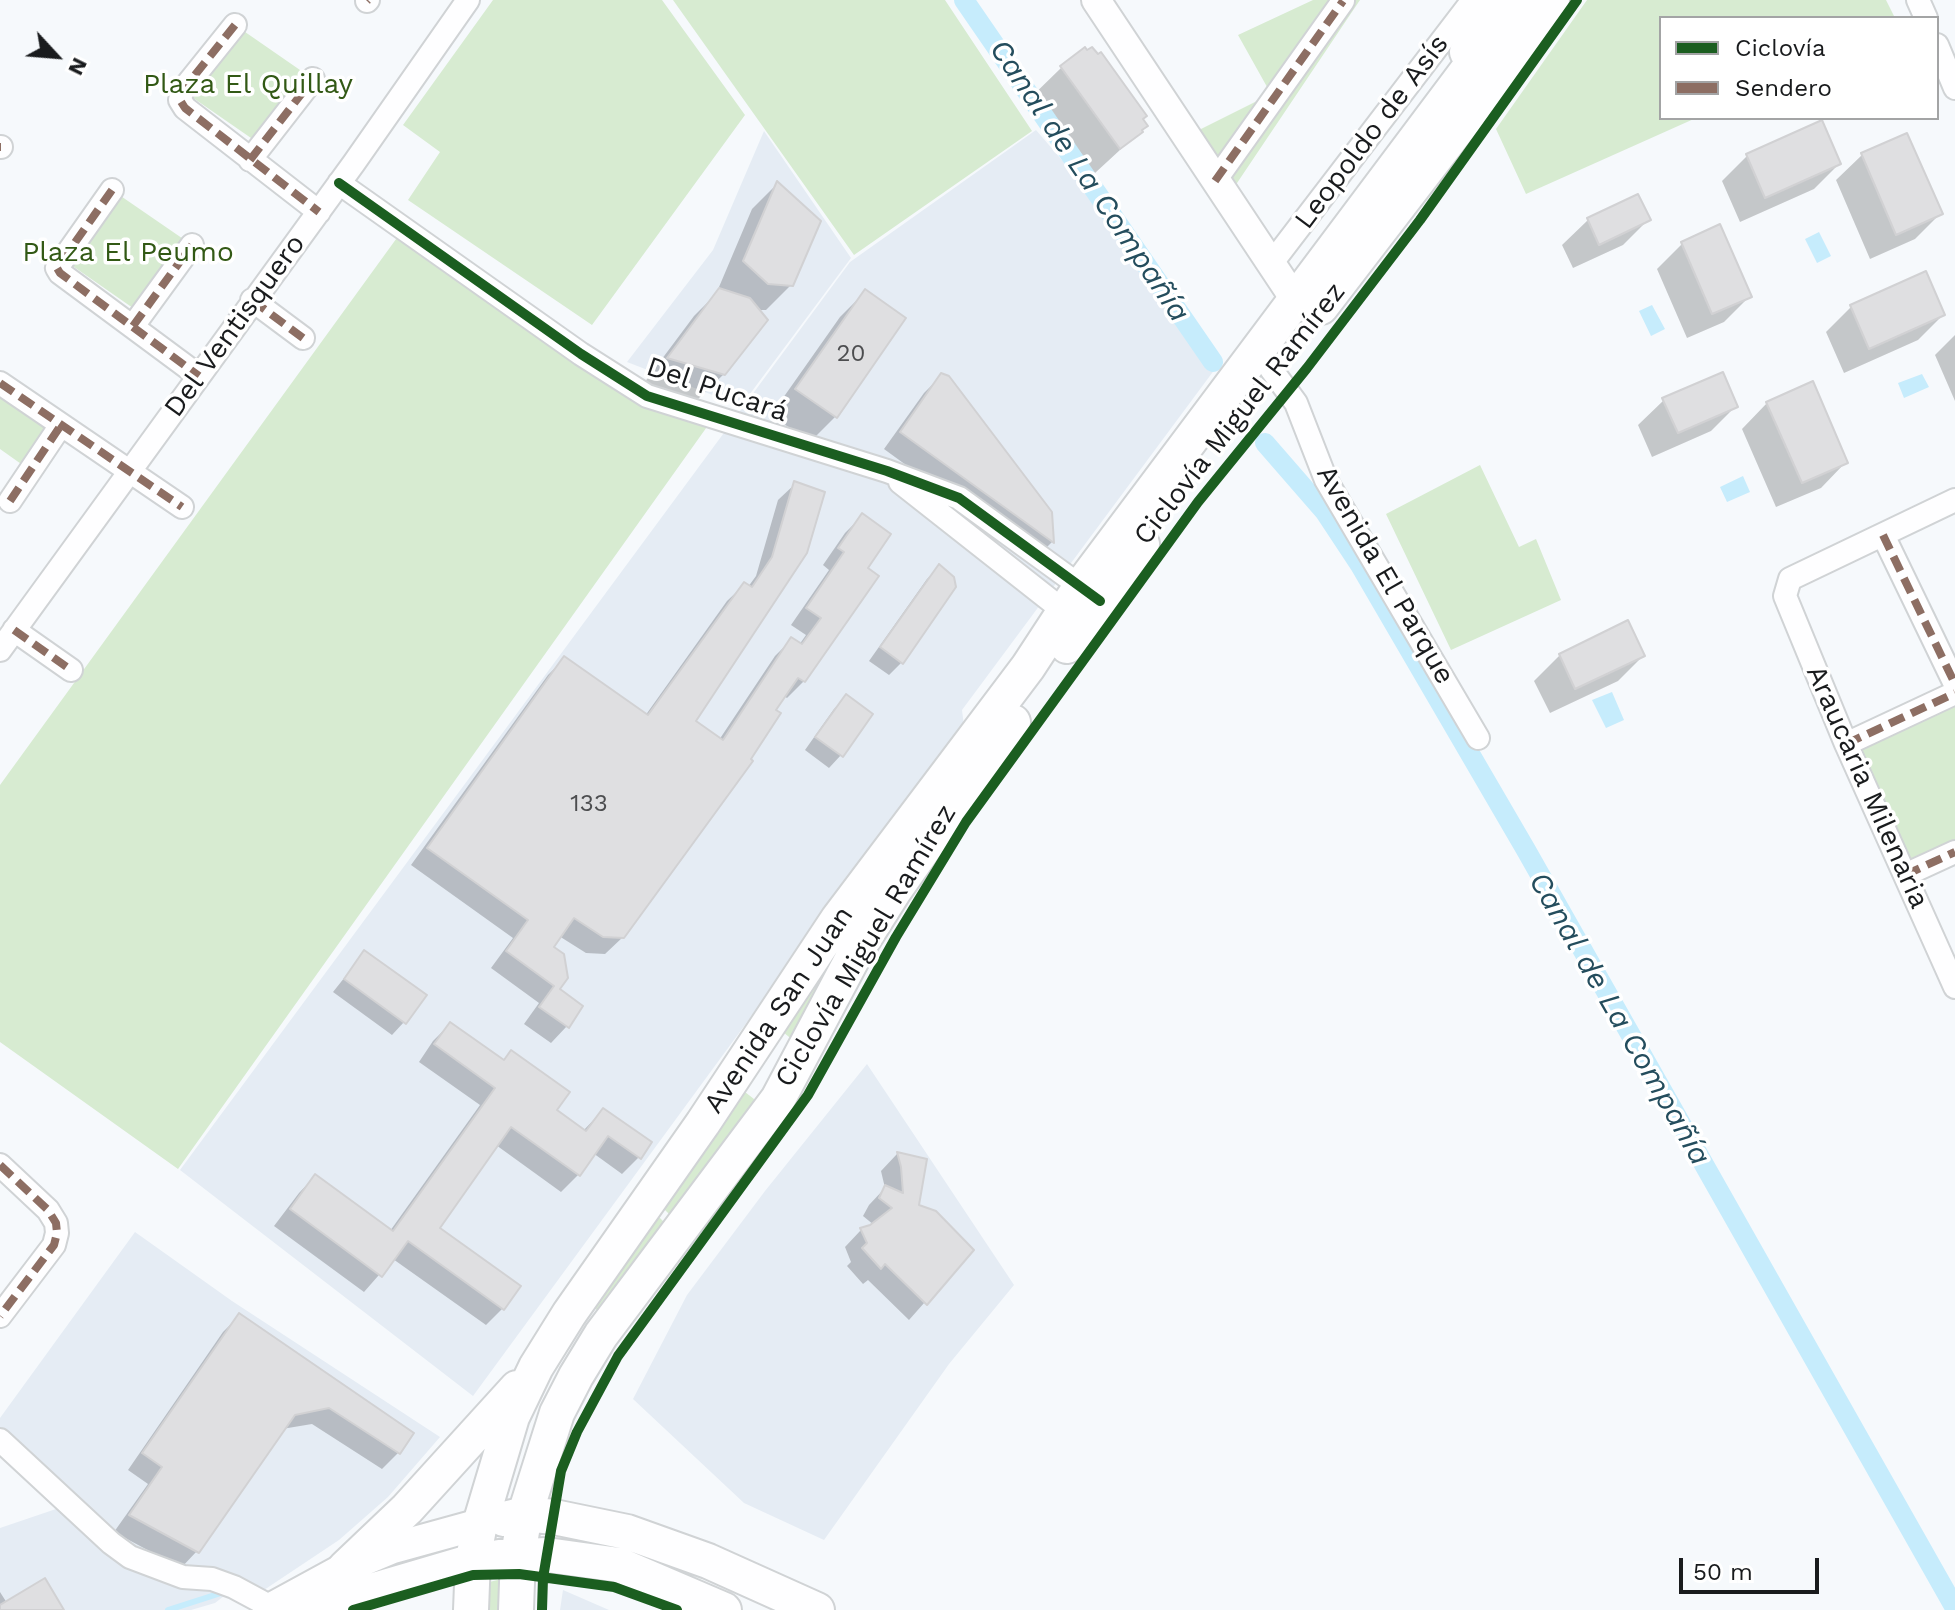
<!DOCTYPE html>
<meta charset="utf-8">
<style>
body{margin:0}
#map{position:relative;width:1955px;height:1610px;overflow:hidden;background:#f6f9fc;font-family:"Work Sans",sans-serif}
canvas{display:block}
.legend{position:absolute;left:1659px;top:16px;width:280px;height:104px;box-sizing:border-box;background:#fff;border:2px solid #a3a4a5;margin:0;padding:10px 14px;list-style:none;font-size:24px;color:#191b1d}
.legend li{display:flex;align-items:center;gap:16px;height:40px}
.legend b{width:40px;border:2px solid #a3a4a5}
.north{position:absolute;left:16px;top:16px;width:80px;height:80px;-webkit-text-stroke:6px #fff;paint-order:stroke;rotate:116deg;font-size:22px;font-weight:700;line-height:32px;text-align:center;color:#191b1d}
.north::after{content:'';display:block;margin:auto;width:28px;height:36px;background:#191b1d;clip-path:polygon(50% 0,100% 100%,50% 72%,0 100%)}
.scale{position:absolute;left:1679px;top:1558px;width:140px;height:36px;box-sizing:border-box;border:4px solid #191b1d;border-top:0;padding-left:10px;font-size:24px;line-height:28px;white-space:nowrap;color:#191b1d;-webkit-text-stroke:6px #fff;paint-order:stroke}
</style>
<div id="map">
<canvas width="1955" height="1610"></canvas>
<ul class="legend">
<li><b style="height:10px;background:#1b5e20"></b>Ciclovía</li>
<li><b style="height:10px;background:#8d6e63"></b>Sendero</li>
</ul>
<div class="north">N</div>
<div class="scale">50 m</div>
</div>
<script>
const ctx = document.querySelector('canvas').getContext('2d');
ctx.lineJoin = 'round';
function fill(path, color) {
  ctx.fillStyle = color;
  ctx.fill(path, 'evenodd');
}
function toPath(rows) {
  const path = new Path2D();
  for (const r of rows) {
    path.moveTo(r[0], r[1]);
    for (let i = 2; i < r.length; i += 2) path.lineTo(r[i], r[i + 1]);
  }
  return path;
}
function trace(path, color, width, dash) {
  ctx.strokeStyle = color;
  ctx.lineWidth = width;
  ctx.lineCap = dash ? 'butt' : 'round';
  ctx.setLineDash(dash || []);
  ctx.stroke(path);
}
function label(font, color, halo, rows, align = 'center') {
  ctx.font = font + ' "Work Sans",sans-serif';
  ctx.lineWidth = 7;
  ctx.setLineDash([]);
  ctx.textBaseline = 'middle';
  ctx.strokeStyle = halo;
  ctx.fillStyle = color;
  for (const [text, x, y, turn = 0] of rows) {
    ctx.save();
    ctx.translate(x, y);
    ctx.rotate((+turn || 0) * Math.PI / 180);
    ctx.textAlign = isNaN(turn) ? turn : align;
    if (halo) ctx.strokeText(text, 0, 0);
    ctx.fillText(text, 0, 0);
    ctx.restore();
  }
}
const built = toPath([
 [1036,130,1105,210,1152,274,1215,369,962,710,964,726,473,1396,180,1170,850,262],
 [764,131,851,258,741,406,627,362,713,250],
 [867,1064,1014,1285,949,1364,824,1540,744,1503,633,1399,687,1295,765,1191],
 [135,1232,232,1301,440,1437,388,1497,339,1540,258,1594,143,1559,0,1432,0,1418],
 [56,1509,86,1534,225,1592,224,1596,215,1603,191,1610,0,1610,0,1528],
 [563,1590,609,1610,560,1610]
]);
const green = toPath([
 [493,0,662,0,745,115,592,325,408,200,440,152,403,125],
 [673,0,945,0,1032,131,854,255],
 [1313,0,1360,0,1233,189,1199,130,1271,94,1238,35],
 [1587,0,1886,0,1895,18,1661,18,1661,118,1696,118,1526,194,1496,129],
 [235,25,313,79,264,147,186,93],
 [112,190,192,245,143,315,64,260],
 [399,235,709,424,178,1169,0,1042,0,785],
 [0,381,56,421,24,466,0,449],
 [1480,465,1519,547,1536,539,1561,600,1451,650,1386,514],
 [1955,699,1955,842,1911,862,1857,744],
 [840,943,844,947,794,1041,778,1028],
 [745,1092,754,1099,753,1114,670,1215,662,1207,733,1096],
 [655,1213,664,1222,597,1310,589,1303],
 [498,1580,498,1610,487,1610,489,1582]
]);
const water = toPath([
 [1819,232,1831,256,1817,263,1805,239],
 [1652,305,1665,329,1651,336,1639,311],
 [1922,374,1929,387,1904,398,1898,383],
 [1743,476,1750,492,1727,502,1720,487],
 [1612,692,1624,720,1606,728,1592,700]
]);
const shadow = toPath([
 [1061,68,1141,119,1146,126,1082,185,1024,104],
 [1906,135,1940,214,1915,239,1870,259,1836,180,1862,155],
 [1747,156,1839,164,1814,189,1740,222,1722,181],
 [777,184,792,284,766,310,757,310,724,374,698,399,644,383,694,316,721,289,719,287,752,209],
 [1588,220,1648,220,1623,245,1573,268,1562,245],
 [1682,244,1750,296,1724,322,1687,338,1657,269],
 [865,292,904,319,835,417,810,442,771,415,840,317],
 [1851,307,1943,315,1918,340,1844,373,1826,332],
 [1955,335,1955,401,1935,355],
 [941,376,1050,513,1052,542,1035,559,884,449,924,393],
 [1664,400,1736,406,1711,431,1652,457,1638,425],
 [1767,403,1846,462,1821,488,1776,507,1742,429],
 [795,484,822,493,693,721,719,740,775,656,791,640,799,645,806,635,791,625,829,570,823,565,845,533,862,516,865,569,804,681,787,698,784,696,623,937,605,954,586,953,559,936,551,947,557,990,567,1026,551,1043,524,1024,539,1003,491,968,513,938,411,865,548,675,564,659,645,716,727,601,744,585,748,587,756,576,778,500],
 [939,567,901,663,889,675,869,661,927,579],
 [1560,655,1643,656,1618,681,1550,713,1534,681],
 [846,697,841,755,829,768,805,750,834,709],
 [364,953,404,1022,392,1035,333,992],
 [450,1024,502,1061,511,1052,554,1111,583,1131,603,1110,639,1157,622,1174,593,1153,578,1175,561,1192,496,1145,437,1228,503,1308,486,1325,393,1259,364,1292,274,1226,299,1193,315,1176,390,1231,480,1105,419,1062,433,1041],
 [897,1154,925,1161,917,1206,971,1250,909,1320,868,1280,863,1284,847,1266,851,1262,845,1247,861,1230,874,1225,863,1216,869,1205,885,1188,881,1171],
 [239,1316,412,1433,398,1453,382,1469,312,1424,282,1429,197,1551,181,1568,114,1532,148,1484,128,1470,223,1332],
 [0,1592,7,1603,57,1610,0,1610]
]);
const stream = toPath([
 [168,1610,221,1593]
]);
const canal = toPath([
 [964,0,1213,362],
 [1265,443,1325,512,1360,565,1526,850,1955,1608]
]);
const building = toPath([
 [1085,47,1087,50,1092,47,1098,54,1101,52,1147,116,1143,119,1148,126,1142,130,1143,132,1120,149,1060,66,1085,47],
 [1822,120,1841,164,1765,198,1746,154,1822,120],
 [1907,133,1943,214,1896,235,1861,153,1907,133],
 [777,181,821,221,793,286,768,284,743,261,777,181],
 [1638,194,1651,220,1599,245,1587,218,1638,194],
 [1720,224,1752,297,1712,314,1681,242,1720,224],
 [1926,271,1945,315,1869,349,1850,305,1926,271],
 [719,288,750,298,768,320,725,375,667,358,719,288],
 [865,289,906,318,837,418,795,389,865,289],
 [1723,372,1738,407,1678,433,1662,398,1723,372],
 [941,373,949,376,1052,512,1054,543,900,432,941,373],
 [1813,381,1848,463,1802,483,1766,402,1813,381],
 [794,481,825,492,807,553,696,721,723,740,791,637,802,644,821,618,806,608,844,552,838,548,862,513,891,534,868,568,879,576,805,682,798,678,776,710,781,713,751,759,753,761,624,938,603,937,574,918,554,947,564,954,568,978,560,989,583,1006,569,1028,539,1007,554,986,506,951,528,920,427,848,564,656,648,715,744,582,752,587,772,557,794,481],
 [939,564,954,577,956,587,903,664,880,647,939,564],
 [1628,620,1645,656,1575,689,1559,654,1628,620],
 [846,694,873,714,843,757,815,737,846,694],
 [364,950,427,995,406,1024,344,979,364,950],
 [450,1022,504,1060,511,1050,570,1092,557,1110,586,1131,603,1108,652,1142,641,1159,608,1136,580,1176,511,1127,440,1228,521,1286,504,1310,408,1241,382,1277,290,1209,315,1174,393,1231,495,1088,434,1044,450,1022],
 [897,1152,927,1159,919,1205,936,1211,974,1250,927,1305,885,1264,881,1269,862,1248,867,1243,860,1228,870,1225,892,1208,879,1198,885,1185,903,1193,901,1167,897,1152],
 [239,1313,414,1433,400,1454,329,1408,295,1415,199,1553,129,1515,162,1467,142,1453,239,1313],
 [45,1578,64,1610,0,1610,0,1605,45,1578]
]);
const minor = toPath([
 [1918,0,1926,18],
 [367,1,368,0],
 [235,25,182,91,180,100,185,108,319,212],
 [1937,45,1955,88],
 [0,147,1,147],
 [250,160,313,79],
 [1215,181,1343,1],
 [339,183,581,354,647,396,887,471,959,498,1091,594],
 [112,190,57,268,60,273,199,376],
 [1271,264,1473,0],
 [252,300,303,338],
 [133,326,192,245],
 [1271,369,1296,403,1326,480,1478,738],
 [0,383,182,507],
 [900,482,1074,619],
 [1955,500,1790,579,1785,596,1846,744,1955,987],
 [10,501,61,425],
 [1883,535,1955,684],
 [14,630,71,670],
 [0,650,354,163,468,0],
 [1846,744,1955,693],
 [1905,875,1955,852],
 [0,1165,48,1210,56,1223,57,1233,54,1245,0,1316],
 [0,1440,111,1543,130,1557,183,1577,212,1579,234,1587,273,1608]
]);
const tertiary = toPath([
 [1096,0,1296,301]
]);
const secondary = toPath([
 [287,1607,317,1605,473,1559],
 [268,1610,345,1568,393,1548,480,1524]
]);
const primary = toPath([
 [1467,52,1480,29,1486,0],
 [1321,307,1470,113,1552,0],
 [1067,646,1142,544],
 [504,1519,525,1514,554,1517,627,1532,708,1561,817,1610],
 [499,1557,547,1555,619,1565,724,1610],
 [345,1568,407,1509,517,1388],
 [471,1610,473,1559,480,1524,512,1417,536,1367,569,1314,703,1123,838,919,1028,667,1081,586,1520,0],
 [516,1610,518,1555,525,1514,557,1413,576,1376,601,1335,778,1099,858,948,894,891,1013,722]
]);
const quiet = toPath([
 [367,1,368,0],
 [235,25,182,91,180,100,185,108,319,212],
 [0,147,1,147],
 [250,160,313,79],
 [1215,181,1343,1],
 [112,190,57,268,60,273,199,376],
 [252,300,303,338],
 [133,326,192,245],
 [0,383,182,507],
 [10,501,61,425],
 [1883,535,1955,684],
 [14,630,71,670],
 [1846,744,1955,693],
 [1905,875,1955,852],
 [0,1165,48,1210,56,1223,57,1233,54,1245,0,1316]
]);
const cycleway = toPath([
 [339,183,581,354,647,396,887,471,959,498,1100,601],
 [353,1610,473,1575,519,1574,614,1587,677,1610],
 [542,1610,543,1578,561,1471,577,1432,618,1356,808,1095,896,937,966,822,1198,502,1307,368,1420,220,1577,0]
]);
const numberNames = [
 ["20",851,354],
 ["133",589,804]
];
const parkNames = [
 ["Plaza El Quillay",248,85],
 ["Plaza El Peumo",128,253]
];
const streetNames = [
 ["Leopoldo de Asís",1372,132,-53],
 ["Del Ventisquero",235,326,-54],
 ["Del Pucará",717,390,19],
 ["Ciclovía Miguel Ramírez",1240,414,-52],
 ["Avenida El Parque",1385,575,60],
 ["Araucaria Milenaria",1867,787,66],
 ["Ciclovía Miguel Ramírez",866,946,-59],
 ["Avenida San Juan",779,1010,-56]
];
const waterNames = [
 ["Canal de La Compañía",1089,181,56],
 ["Canal de La Compañía",1619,1019,60]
];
fill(built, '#e5ecf4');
fill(green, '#d7ebd1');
fill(water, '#c6ecfc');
fill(shadow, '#0003');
trace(stream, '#c6ecfc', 6);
trace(canal, '#c6ecfc', 20);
fill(building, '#dfdfe1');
trace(building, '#d1d1d3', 2);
trace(minor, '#d0d3d5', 26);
trace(tertiary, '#d0d3d5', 32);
trace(secondary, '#d0d3d5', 34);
trace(primary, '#d0d3d5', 38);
trace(minor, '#fefeff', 22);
trace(tertiary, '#fefeff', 28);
trace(secondary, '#fefeff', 30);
trace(primary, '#fefeff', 34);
trace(quiet, '#8d6e63', 8, [16, 8]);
trace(cycleway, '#1b5e20', 10);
label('24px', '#4c4d4f', null, numberNames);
label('28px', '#325915', '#fff', parkNames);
label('28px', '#191b1d', '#fff', streetNames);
label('italic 30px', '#244d5d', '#fff', waterNames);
</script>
